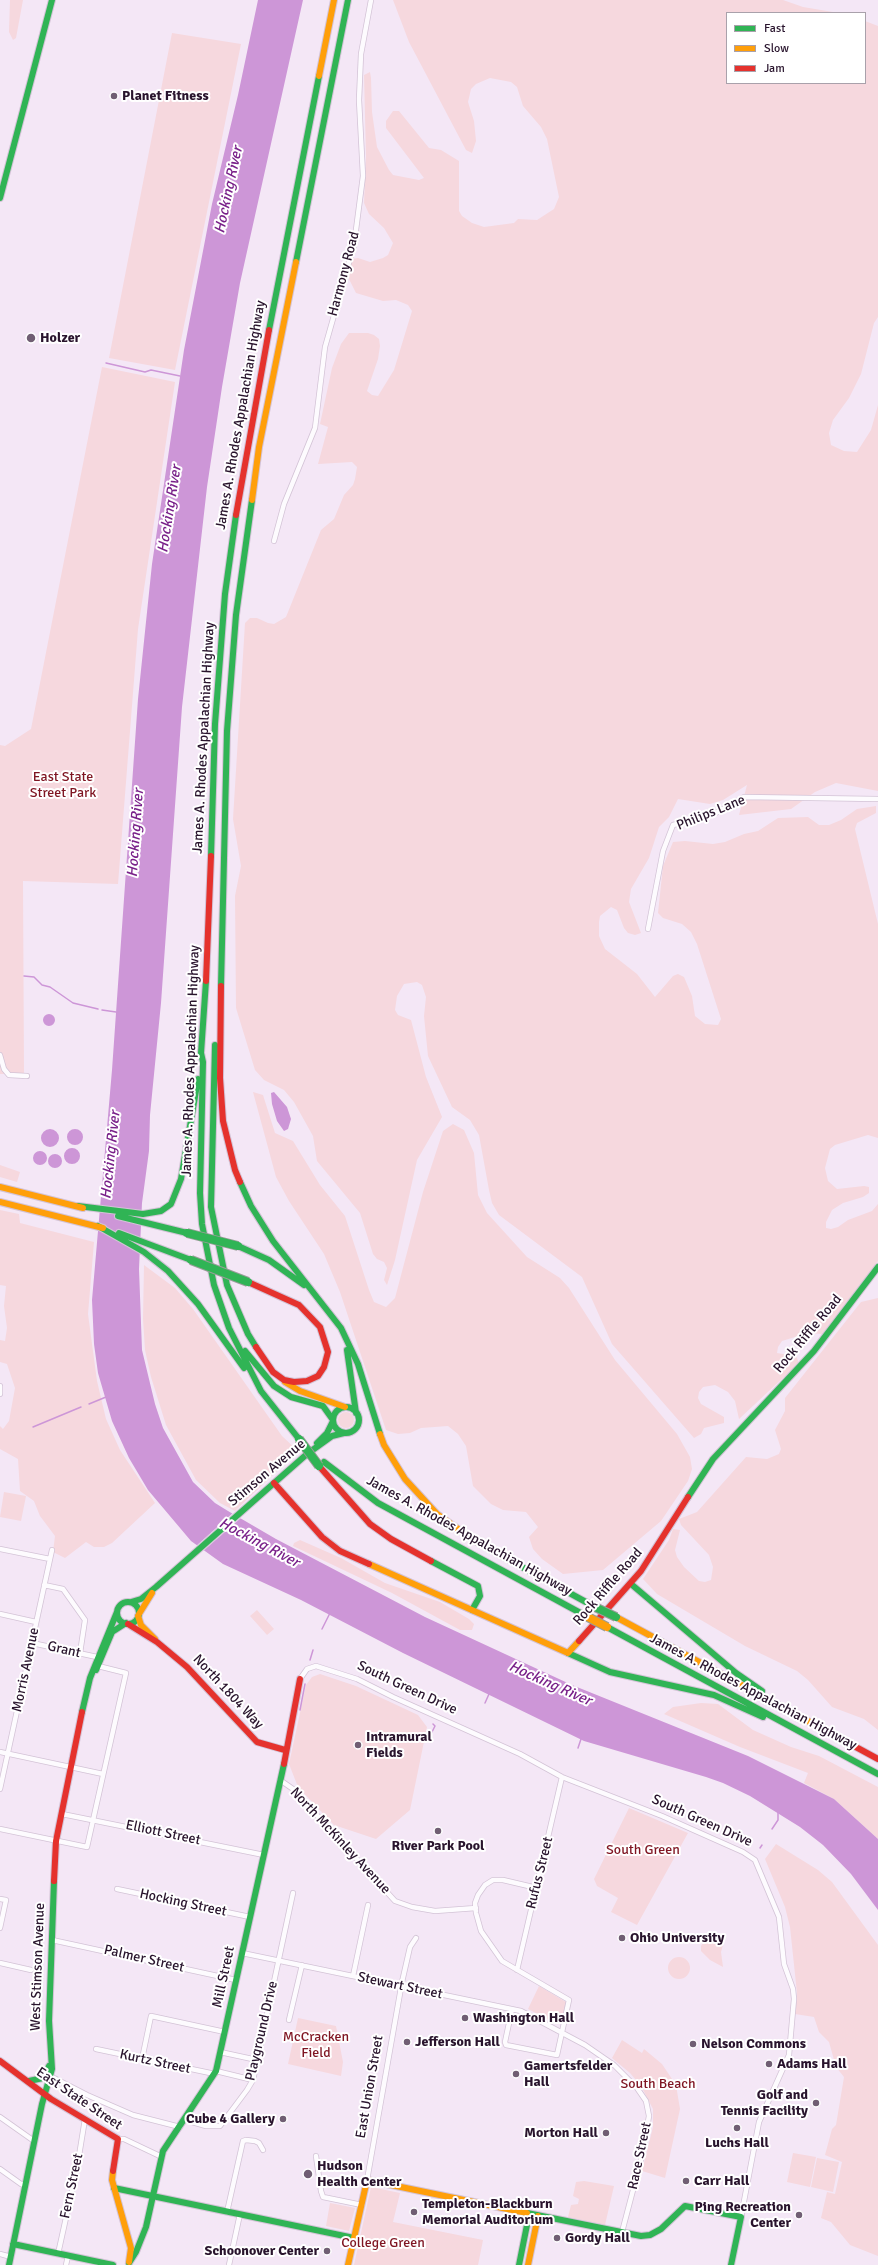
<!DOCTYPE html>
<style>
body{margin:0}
#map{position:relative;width:878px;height:2265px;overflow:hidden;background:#f4e7f6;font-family:Signika,sans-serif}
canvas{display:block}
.legend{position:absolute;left:726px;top:12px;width:140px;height:72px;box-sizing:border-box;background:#fff;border:1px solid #a9a1ab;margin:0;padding:5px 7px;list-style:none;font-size:12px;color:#29142d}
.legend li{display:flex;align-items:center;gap:8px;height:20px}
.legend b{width:20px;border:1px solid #a9a1ab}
</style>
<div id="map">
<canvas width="878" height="2265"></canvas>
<ul class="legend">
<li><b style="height:5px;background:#30b455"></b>Fast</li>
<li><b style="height:5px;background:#ff9f0a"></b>Slow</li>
<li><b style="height:5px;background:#e5322d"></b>Jam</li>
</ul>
</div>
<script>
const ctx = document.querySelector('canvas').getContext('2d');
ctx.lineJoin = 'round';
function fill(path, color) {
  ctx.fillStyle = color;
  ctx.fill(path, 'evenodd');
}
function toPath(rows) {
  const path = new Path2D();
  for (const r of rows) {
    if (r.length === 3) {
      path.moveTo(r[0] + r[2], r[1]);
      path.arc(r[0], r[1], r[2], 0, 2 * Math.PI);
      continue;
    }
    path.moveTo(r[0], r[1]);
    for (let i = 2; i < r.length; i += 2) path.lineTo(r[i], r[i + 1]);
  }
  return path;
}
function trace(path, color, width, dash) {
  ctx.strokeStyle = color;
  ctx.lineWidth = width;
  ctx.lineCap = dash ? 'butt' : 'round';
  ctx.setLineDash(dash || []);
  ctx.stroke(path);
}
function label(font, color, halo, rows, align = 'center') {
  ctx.font = font + ' Signika,sans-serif';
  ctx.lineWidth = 4;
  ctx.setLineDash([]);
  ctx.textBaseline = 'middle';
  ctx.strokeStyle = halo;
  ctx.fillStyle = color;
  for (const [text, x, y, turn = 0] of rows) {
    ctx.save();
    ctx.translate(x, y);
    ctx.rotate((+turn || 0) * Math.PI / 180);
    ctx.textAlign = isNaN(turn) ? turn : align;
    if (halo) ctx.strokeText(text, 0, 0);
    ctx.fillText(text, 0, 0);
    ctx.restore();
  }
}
const green = toPath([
 [10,0,23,0,16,38,13,40,9,32],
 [393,0,783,0,803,7,839,13,727,13,727,83,865,83,865,21,878,26,878,317,874,323,861,374,849,398,833,420,829,433,831,445,844,451,857,452,871,430,878,405,878,791,836,783,815,792,791,809,739,815,747,785,723,800,710,804,678,799,669,817,659,827,649,858,631,889,629,902,641,933,635,935,628,933,624,928,617,910,611,907,600,916,599,922,599,936,605,949,637,974,655,997,673,976,678,974,684,977,692,996,695,1016,705,1024,718,1025,721,1019,697,944,691,932,682,924,663,918,658,913,663,866,673,842,685,841,713,844,725,842,744,834,758,831,778,818,808,817,819,825,829,825,841,820,857,809,876,806,876,813,857,823,855,829,878,924,878,1138,868,1135,835,1145,830,1149,825,1168,828,1181,837,1189,864,1186,869,1187,869,1193,863,1197,843,1203,832,1210,826,1222,826,1228,831,1229,838,1227,848,1220,872,1211,878,1204,878,1261,822,1334,808,1333,782,1341,778,1347,777,1353,796,1356,799,1363,739,1419,735,1401,728,1392,715,1385,703,1387,699,1392,698,1398,701,1404,724,1417,724,1423,704,1428,701,1434,694,1438,612,1344,582,1277,499,1215,492,1203,489,1190,479,1135,470,1120,452,1107,428,1056,424,1016,426,997,422,985,417,982,404,984,397,996,395,1010,398,1015,411,1020,426,1077,442,1117,417,1160,395,1260,387,1285,384,1280,387,1268,384,1262,377,1259,373,1254,360,1213,317,1161,313,1136,294,1102,284,1090,264,1080,255,1070,236,1008,235,896,241,866,233,819,245,623,250,618,257,618,268,623,274,624,286,617,321,530,334,519,344,495,353,485,355,479,357,467,352,462,318,464,328,427,320,424,332,368,341,344,349,333,368,333,374,335,379,339,380,346,378,359,367,391,372,395,378,396,394,370,412,311,408,305,396,300,383,301,356,293,349,279,351,259,358,258,370,262,383,258,388,255,393,243,384,228,369,214,364,203,366,156,364,75,370,72,371,78,372,112,377,147,389,170,393,175,419,180,424,178,386,128,386,121,393,111,399,111,429,148,441,150,459,161,459,211,462,216,472,223,484,227,514,223,518,219,537,220,554,209,559,197,547,139,541,127,523,106,517,87,511,82,490,78,476,84,471,89,468,102,474,121,476,141,472,153,466,150,409,42],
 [172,33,241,44,175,370,109,358],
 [102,367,175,382,138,629,118,884,23,881,24,1074,0,1074,0,745,5,746,31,729],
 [253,1092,263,1095,275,1133,293,1141,320,1185,345,1216,369,1290,374,1302,386,1307,395,1298,423,1192,443,1131,453,1124,464,1130,474,1153,478,1195,487,1213,527,1257,560,1278,569,1288,615,1360,677,1434,690,1457,692,1469,688,1481,661,1521,603,1570,563,1574,542,1559,533,1549,529,1537,538,1527,526,1512,503,1510,491,1504,473,1486,466,1446,458,1434,448,1426,421,1428,410,1433,398,1434,386,1430,340,1292,324,1254,289,1201,276,1177],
 [0,1165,20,1172,17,1182,0,1177],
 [0,1210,19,1214,20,1223,94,1242,88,1314,97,1381,106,1419,120,1450,155,1503,112,1543,104,1547,94,1547,86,1542,65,1558,53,1552,55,1536,40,1516,34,1501,20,1491,18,1459,0,1449,0,1426,3,1429,9,1421,15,1388,7,1364,0,1362,0,1340,5,1341,7,1328,4,1306,6,1286,0,1285],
 [144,1265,175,1288,193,1309,282,1436,298,1451,235,1511,220,1503,196,1480,166,1425,151,1377,145,1350,143,1319],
 [878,1298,878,1730,864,1719,832,1707,808,1680,797,1671,745,1646,657,1594,643,1579,669,1540,673,1529,680,1530,675,1550,677,1557,684,1567,699,1581,705,1582,711,1580,713,1567,709,1555,681,1525,679,1519,697,1512,746,1457,767,1459,779,1454,781,1449,775,1430,785,1411,785,1398,861,1302],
 [346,1420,8],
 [4,1492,26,1496,21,1521,0,1517],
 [300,1540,341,1558,385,1583,440,1602,469,1619,474,1624,472,1630,460,1630,392,1593,293,1546,294,1543],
 [257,1610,274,1629,267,1635,250,1616],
 [320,1674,356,1686,418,1715,427,1727,410,1810,376,1839,334,1825,298,1787,289,1764,306,1685,312,1677],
 [701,1703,718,1704,753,1730,791,1747,819,1756,878,1787,878,1839,834,1799,804,1783,808,1773,740,1747,664,1714,673,1707],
 [629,1808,688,1833,637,1925,611,1912,618,1898,597,1886,594,1879],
 [776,1844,818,1870,832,1882,878,1945,878,2256,850,2245,831,2222,821,2218,827,2192,835,2194,842,2162,825,2155,832,2129,836,2125,844,2077,836,2067,829,2042,819,2032,814,2017,795,2014,797,1993,790,1927,785,1907,765,1859],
 [721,1937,725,1938,721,1952,723,1967,710,1960,701,1951,701,1946,705,1940],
 [679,1968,11],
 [539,1986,566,2002,562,2021,559,2023,557,2024,528,2009],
 [298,2018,336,2026,343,2062,341,2076,288,2064],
 [622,2040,642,2053,644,2049,662,2064,676,2085,680,2109,665,2178,642,2171,653,2127,653,2109,641,2086,630,2073,612,2058],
 [793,2153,816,2157,810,2187,787,2182],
 [817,2158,839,2162,833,2192,811,2187],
 [584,2181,614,2186,605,2225,568,2217,571,2205,578,2204,579,2199,573,2196,576,2182],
 [371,2187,400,2193,393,2222,483,2240,478,2265,354,2265],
 [330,2203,355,2208,349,2231,326,2226]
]);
const water = toPath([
 [258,0,303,0,240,283,222,387,207,487,182,707,161,1003,150,1115,149,1151,142,1203,139,1269,142,1350,155,1404,163,1428,193,1482,215,1503,228,1511,276,1539,425,1617,572,1685,748,1756,834,1799,878,1839,878,1910,851,1874,823,1845,800,1827,750,1796,723,1783,706,1777,584,1741,403,1653,301,1600,223,1564,191,1541,148,1490,129,1458,112,1421,98,1373,94,1344,92,1300,112,1070,138,699,152,564,184,350,212,204,238,95],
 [49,1020,6],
 [274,1092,287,1107,291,1119,288,1129,284,1131,277,1121,272,1104,271,1093],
 [75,1137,8],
 [50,1138,9],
 [72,1156,8],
 [40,1158,7],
 [55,1161,7]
]);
const pier = toPath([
 [234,1512,242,1517,202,1552,195,1547]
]);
const stream = toPath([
 [106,363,145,372,151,370,180,376],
 [24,976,34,977,42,985,50,987,73,1003,98,1009],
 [102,1010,116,1012],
 [89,1404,106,1397],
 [33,1427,81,1407],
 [322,1629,330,1613],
 [310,1660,313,1650],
 [485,1703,489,1694],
 [300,1710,305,1684],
 [431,1734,435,1726,433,1724],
 [578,1748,581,1739],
 [772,1829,778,1820,778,1811],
 [760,1848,762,1845]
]);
const street = toPath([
 [274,541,284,504,315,428,325,347,354,245,363,176,359,100,361,54,371,0],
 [648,929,663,851,673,825,714,814,744,797,878,799],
 [0,1055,4,1069,9,1075,27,1076],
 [0,1386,0,1394],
 [0,1549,50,1559],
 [44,1585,63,1589,85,1620,80,1653],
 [0,1614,36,1622],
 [32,1643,97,1657],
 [300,1679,307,1669,316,1666,357,1679,393,1697,520,1754,562,1777,662,1816,743,1852,755,1860,779,1917,784,1964,793,1989,794,1999,789,2055,759,2122,741,2217],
 [0,1752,103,1774],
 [280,1780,293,1789,395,1901,412,1907,435,1911,476,1908],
 [0,1789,52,1550],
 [62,1814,264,1855],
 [0,1829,87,1847,126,1673,98,1666],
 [117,1889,250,1917],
 [0,1899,6,1900,0,1928],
 [52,1940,236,1980],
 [242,1953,521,2011,585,2045,614,2065,637,2088,646,2101,649,2116,642,2156,622,2232],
 [0,1963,31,1970],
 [517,1970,562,1777],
 [353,1976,368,1905],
 [512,2009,505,2042,506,2045,557,2055,569,2000,502,1961,481,1931,476,1913,475,1903,478,1895,485,1885,493,1880,503,1880,537,1888],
 [289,2020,302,1965],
 [96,2049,215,2074],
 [220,2052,257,2060],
 [142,2059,151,2016,225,2032],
 [216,2071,253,2080],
 [50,2076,87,2095,133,2115,180,2127],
 [0,2117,34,2141],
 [185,2120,206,2126,220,2126,247,2090,253,2080,293,1893],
 [118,2139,124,2139,162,2157],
 [316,2156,321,2191,323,2197,362,2205],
 [0,2169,21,2184,25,2185],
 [367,2180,402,1982,410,1947,416,1938],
 [227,2212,243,2141,246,2140,255,2141,259,2143,263,2150],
 [0,2254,11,2257],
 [58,2254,77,2168,85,2119],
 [66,2265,68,2256],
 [229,2265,240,2214]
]);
const fast = toPath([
 [0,198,52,0],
 [296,262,348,0],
 [269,330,319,76],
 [211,856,215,724,225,594,236,515],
 [206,981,201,1053,203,1062,200,1193,202,1224,214,1285,229,1328,261,1391,299,1439],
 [221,986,227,731,236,615,252,500],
 [215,1045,211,1207,227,1285,248,1334,256,1347],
 [240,1182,251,1206,273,1241,341,1328,358,1364,380,1434],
 [78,1206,143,1214,161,1211,171,1204,181,1179,198,1079],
 [118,1216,187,1233],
 [98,1226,144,1252,168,1271,198,1304,244,1368],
 [119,1233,191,1260],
 [238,1246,269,1260,304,1285],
 [347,1350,356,1413],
 [245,1351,274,1386,291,1397,323,1406,333,1420],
 [346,1420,13],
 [317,1443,327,1433,333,1421],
 [324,1462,378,1503,586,1616],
 [688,1497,713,1459,814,1351,878,1267],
 [431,1561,478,1586,480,1596,472,1610],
 [513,1562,595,1607],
 [631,1584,736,1673,762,1691],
 [128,1613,11],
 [131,1602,141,1599,156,1587,307,1454,332,1436,344,1433],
 [607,1627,878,1774],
 [568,1653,610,1672,714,1695,763,1717],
 [96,1670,112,1632,126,1623],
 [82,1712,90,1678,117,1612],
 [29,2081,43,2078,49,2066],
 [114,2188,354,2238],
 [527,2213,641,2236,650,2235,661,2229,685,2206,741,2217,731,2265],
 [13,2244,113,2265],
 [129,2263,136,2252,146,2227,163,2151,216,2071,284,1764],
 [9,2265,42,2104,52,2069,49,2021,54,1881],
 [519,2265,529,2215]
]);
const slow = toPath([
 [319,76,334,0],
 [252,500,259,447,296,262],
 [0,1187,83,1208],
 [0,1202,103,1228],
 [285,1382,300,1391,345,1407],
 [380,1434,384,1445,405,1479,437,1514,475,1541,513,1562],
 [369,1564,568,1653,579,1641],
 [139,1614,152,1593],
 [138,1616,141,1625,155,1639],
 [616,1617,819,1727],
 [113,2171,112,2180,131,2248,129,2262],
 [348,2265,367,2180,527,2213],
 [528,2265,538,2216]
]);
const jam = toPath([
 [236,515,269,330],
 [206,981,211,856],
 [221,986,220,1078,223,1121,235,1170,240,1182],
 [248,1282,299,1305,320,1327,328,1352,324,1367,318,1376,307,1381,294,1382,284,1380,273,1372,256,1347],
 [319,1466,370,1524,391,1539,431,1561],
 [274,1483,322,1537,340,1551,369,1564],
 [128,1624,157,1642,187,1667,257,1742,285,1750],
 [579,1641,641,1571,688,1497],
 [819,1727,878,1759],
 [284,1764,300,1679],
 [54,1881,56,1841,82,1712],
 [0,2061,51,2099,118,2139,113,2171]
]);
const fastBridge = toPath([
 [187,1233,238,1246],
 [191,1260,248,1282],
 [299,1439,319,1466],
 [595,1607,616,1617]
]);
const slowBridge = toPath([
 [586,1616,607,1627]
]);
const markers = [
 [114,96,4,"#705e73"],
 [31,338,5,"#705e73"],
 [358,1745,4,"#705e73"],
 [438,1831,4,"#705e73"],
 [622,1938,4,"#705e73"],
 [465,2018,4,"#705e73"],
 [407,2042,4,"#705e73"],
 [693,2044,4,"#705e73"],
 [769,2064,4,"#705e73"],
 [516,2074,4,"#705e73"],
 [816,2103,4,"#705e73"],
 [283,2119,4,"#705e73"],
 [737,2128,4,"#705e73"],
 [606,2133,4,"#705e73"],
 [308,2174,5,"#705e73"],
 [686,2181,4,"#705e73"],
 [414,2212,4,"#705e73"],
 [799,2215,4,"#705e73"],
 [557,2238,4,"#705e73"],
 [327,2251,4,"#705e73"]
];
const poiNames = [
 ["Planet Fitness",122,96],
 ["Holzer",40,338],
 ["Intramural",366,1737],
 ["Fields",366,1753],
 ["River Park Pool",438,1846,"center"],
 ["Ohio University",630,1938],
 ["Washington Hall",473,2018],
 ["Jefferson Hall",415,2042],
 ["Nelson Commons",701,2044],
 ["Adams Hall",777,2064],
 ["Gamertsfelder",524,2066],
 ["Hall",524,2082],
 ["Golf and",808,2095,"right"],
 ["Tennis Facility",808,2111,"right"],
 ["Cube 4 Gallery",275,2119,"right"],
 ["Morton Hall",598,2133,"right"],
 ["Luchs Hall",737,2143,"center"],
 ["Hudson",317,2166],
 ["Health Center",317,2182],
 ["Carr Hall",694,2181],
 ["Templeton-Blackburn",422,2204],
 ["Memorial Auditorium",422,2220],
 ["Ping Recreation",791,2207,"right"],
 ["Center",791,2223,"right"],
 ["Gordy Hall",565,2238],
 ["Schoonover Center",319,2251,"right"]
];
const streetNames = [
 ["Harmony Road",344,274,-75],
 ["James A. Rhodes Appalachian Highway",241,415,-80],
 ["James A. Rhodes Appalachian Highway",204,738,-87],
 ["Philips Lane",711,813,-22],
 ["James A. Rhodes Appalachian Highway",191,1061,-88],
 ["Rock Riffle Road",808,1334,-50],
 ["Stimson Avenue",267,1473,-40],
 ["James A. Rhodes Appalachian Highway",469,1536,29],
 ["Rock Riffle Road",608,1587,-49],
 ["Grant",64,1650,13],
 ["Morris Avenue",26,1670,-78],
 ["South Green Drive",407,1688,25],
 ["North 1804 Way",228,1692,47],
 ["James A. Rhodes Appalachian Highway",753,1692,28],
 ["South Green Drive",702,1821,24],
 ["Elliott Street",163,1833,12],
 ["North McKinley Avenue",340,1841,47],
 ["Rufus Street",540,1873,-76],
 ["Hocking Street",183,1903,12],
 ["Palmer Street",144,1959,13],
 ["West Stimson Avenue",38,1967,-88],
 ["Mill Street",224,1977,-78],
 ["Stewart Street",400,1986,12],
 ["Playground Drive",262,2031,-77],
 ["Kurtz Street",155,2062,12],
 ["East Union Street",370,2087,-80],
 ["East State Street",79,2099,34],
 ["Race Street",640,2156,-78],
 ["Fern Street",72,2186,-78]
];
const parkNames = [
 ["East State",63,777],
 ["Street Park",63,793],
 ["South Green",643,1850],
 ["McCracken",316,2037],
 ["Field",316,2053],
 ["South Beach",658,2084],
 ["College Green",383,2243]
];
const waterNames = [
 ["Hocking River",229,190,-78],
 ["Hocking River",170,509,-81],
 ["Hocking River",136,833,-86],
 ["Hocking River",111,1155,-84],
 ["Hocking River",259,1543,28],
 ["Hocking River",550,1684,24]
];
fill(green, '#f6d8de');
fill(water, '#cd96d7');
fill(pier, '#f4e7f6');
trace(stream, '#cd96d7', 1.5);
trace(street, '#d3c3d6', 6);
trace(fast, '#d3c3d6', 8);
trace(slow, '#d3c3d6', 8);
trace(jam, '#d3c3d6', 8);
trace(street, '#fdfbfe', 4.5);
trace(fast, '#30b455', 6);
trace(slow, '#ff9f0a', 6);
trace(jam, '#e5322d', 6);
trace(fastBridge, '#999d98', 10, []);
trace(slowBridge, '#999d98', 10, []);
trace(fastBridge, '#30b455', 8);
trace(slowBridge, '#ff9f0a', 8);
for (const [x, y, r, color] of markers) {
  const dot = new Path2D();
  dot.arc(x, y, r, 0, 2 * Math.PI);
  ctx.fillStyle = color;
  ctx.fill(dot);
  trace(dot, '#fff', 1.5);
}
label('bold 14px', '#29142d', '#fff', poiNames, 'left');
label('14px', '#29142d', '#fff', streetNames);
label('14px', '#7f1522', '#fff', parkNames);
label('italic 15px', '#792189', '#fff', waterNames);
</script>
